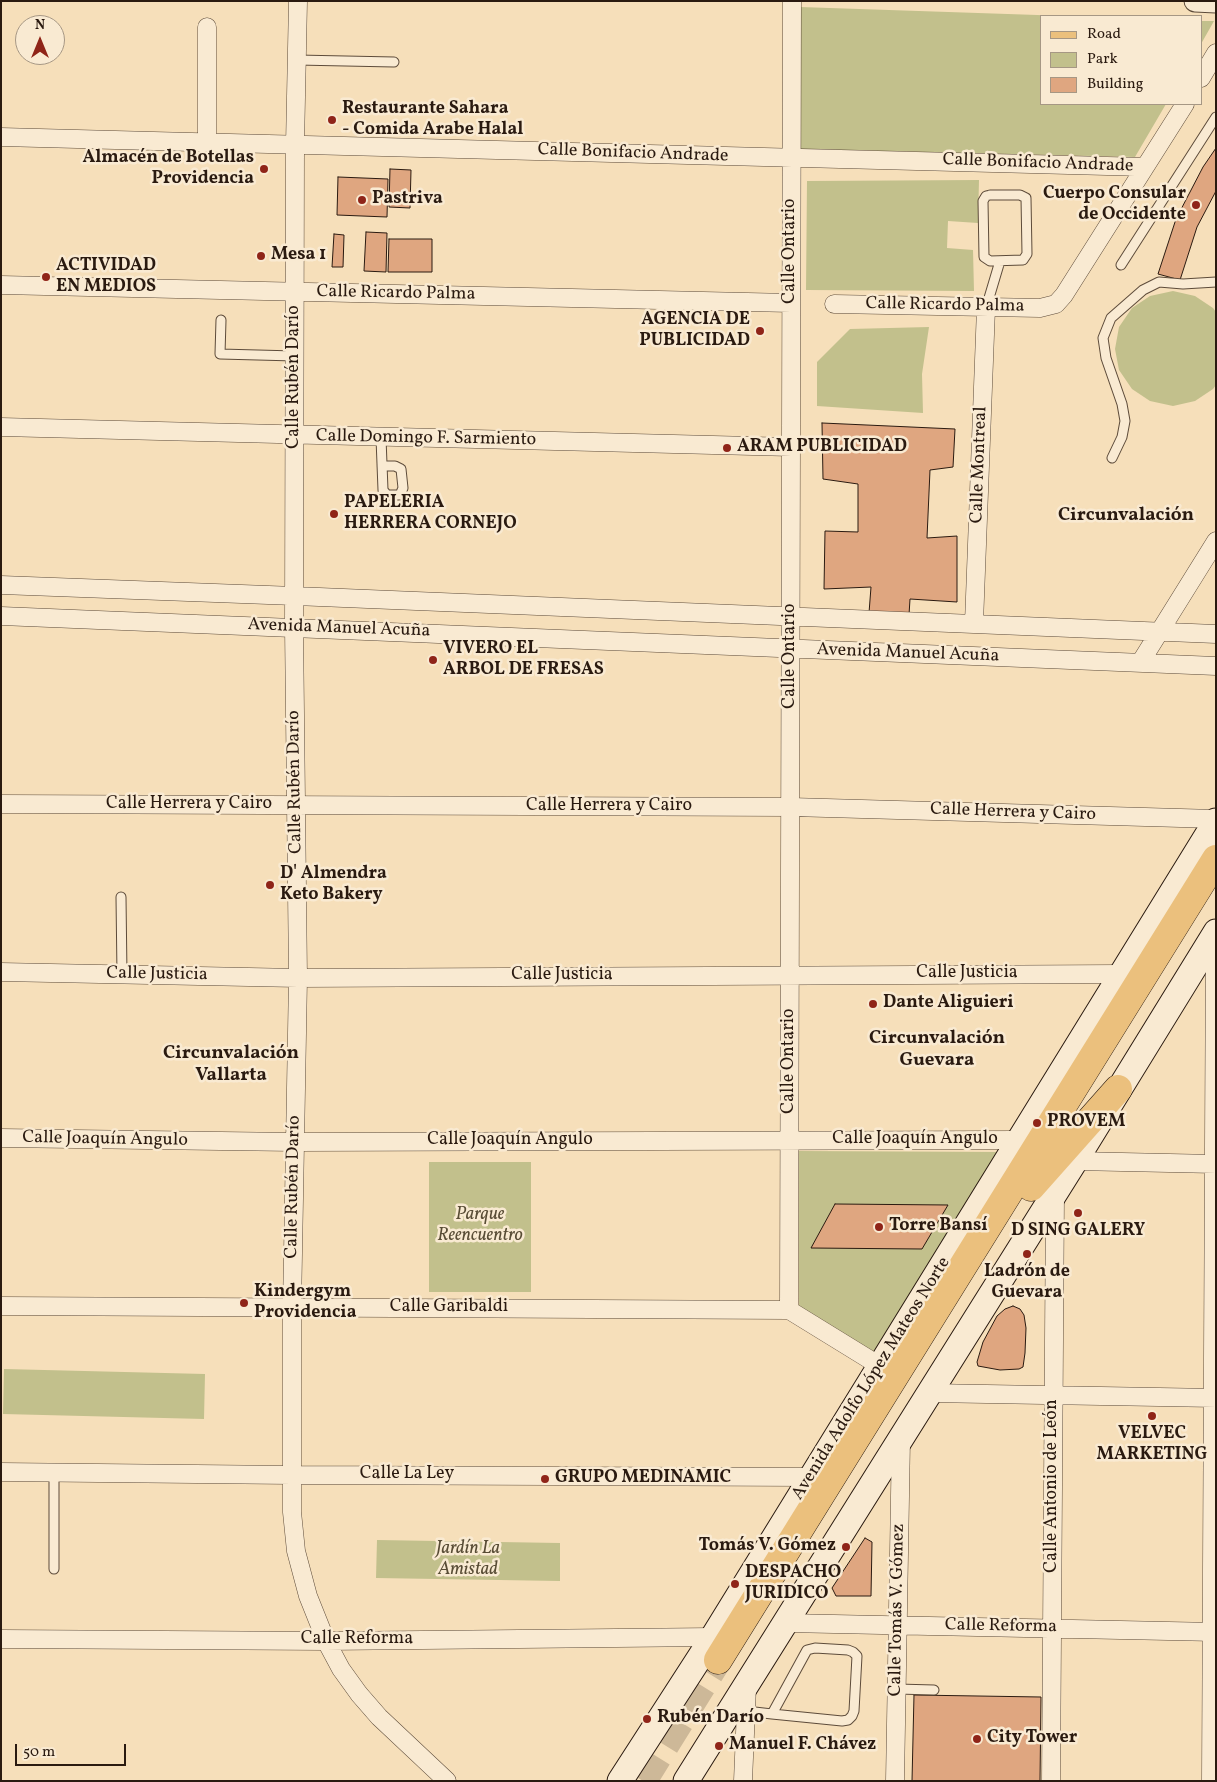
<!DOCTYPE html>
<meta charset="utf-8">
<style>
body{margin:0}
#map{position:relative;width:1217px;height:1782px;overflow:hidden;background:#f6dfba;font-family:Vollkorn,serif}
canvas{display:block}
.frame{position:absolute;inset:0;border:2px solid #2a1a10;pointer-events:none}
.legend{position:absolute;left:1040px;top:15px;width:162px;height:90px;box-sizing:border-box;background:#f9ead2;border:1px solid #a69784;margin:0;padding:6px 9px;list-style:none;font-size:15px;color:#2a1a10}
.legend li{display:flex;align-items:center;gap:10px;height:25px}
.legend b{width:25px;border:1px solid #a69784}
.north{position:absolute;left:15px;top:15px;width:50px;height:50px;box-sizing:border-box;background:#f9ead2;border:1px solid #a69784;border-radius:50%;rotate:0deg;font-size:14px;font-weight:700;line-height:20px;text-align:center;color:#2a1a10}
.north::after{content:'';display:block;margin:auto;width:18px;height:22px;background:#8f2418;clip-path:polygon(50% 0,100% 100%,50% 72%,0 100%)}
.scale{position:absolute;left:15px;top:1744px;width:111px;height:22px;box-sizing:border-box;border:2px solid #2a1a10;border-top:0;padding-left:6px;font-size:15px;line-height:18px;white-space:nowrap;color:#2a1a10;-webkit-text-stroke:4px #f9ead2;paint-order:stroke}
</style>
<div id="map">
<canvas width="1217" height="1782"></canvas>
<div class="frame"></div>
<ul class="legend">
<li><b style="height:6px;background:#ebc07d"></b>Road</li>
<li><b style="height:14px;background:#c2c08c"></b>Park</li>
<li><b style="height:14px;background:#dfa680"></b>Building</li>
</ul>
<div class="north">N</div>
<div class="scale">50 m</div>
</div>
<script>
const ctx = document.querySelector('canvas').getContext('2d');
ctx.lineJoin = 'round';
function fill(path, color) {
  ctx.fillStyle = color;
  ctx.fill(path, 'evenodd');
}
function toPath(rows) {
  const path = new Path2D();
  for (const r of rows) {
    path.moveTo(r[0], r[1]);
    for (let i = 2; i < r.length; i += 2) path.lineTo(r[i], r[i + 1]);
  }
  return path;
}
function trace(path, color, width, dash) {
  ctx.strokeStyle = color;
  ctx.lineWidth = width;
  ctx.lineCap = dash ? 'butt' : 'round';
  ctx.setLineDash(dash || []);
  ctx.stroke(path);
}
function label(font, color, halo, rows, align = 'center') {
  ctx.font = font + ' Vollkorn,serif';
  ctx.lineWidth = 5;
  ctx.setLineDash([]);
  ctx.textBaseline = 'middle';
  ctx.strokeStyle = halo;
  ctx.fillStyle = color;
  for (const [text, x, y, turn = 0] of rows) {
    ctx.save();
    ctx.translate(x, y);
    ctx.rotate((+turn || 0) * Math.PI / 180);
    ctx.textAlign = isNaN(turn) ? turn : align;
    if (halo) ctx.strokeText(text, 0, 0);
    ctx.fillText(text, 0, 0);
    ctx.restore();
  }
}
const green = toPath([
 [800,7,1067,16,1041,16,1041,104,1166,104,1135,157,800,149],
 [1201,21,1214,21,1201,44],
 [979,180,978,223,948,221,947,248,973,250,974,291,806,290,807,181],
 [1173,291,1195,296,1213,308,1216,312,1216,385,1213,389,1195,401,1173,406,1150,401,1132,389,1119,370,1115,349,1119,327,1132,308,1150,296],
 [929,327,922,374,923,413,817,406,817,362,850,329],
 [799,1151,1003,1152,878,1355,799,1306],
 [429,1162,531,1162,531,1292,429,1292],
 [4,1369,205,1374,204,1419,3,1414],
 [377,1540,560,1543,560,1581,376,1578]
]);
const building = toPath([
 [1216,148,1216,191,1197,227,1180,280,1158,274,1176,219,1203,167,1216,148],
 [390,169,411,170,410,208,389,207,390,169],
 [338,177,388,179,387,217,337,215,338,177],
 [366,232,387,233,386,272,364,271,366,232],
 [334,234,344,235,343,267,332,267,334,234],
 [389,239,432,239,432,272,388,272,389,239],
 [822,423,955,429,953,467,930,470,927,538,957,536,957,602,910,599,909,615,869,613,871,587,824,589,825,531,858,532,858,484,823,479,822,423],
 [835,1204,948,1205,922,1249,811,1248,835,1204],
 [1013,1306,1020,1309,1024,1315,1026,1328,1025,1353,1023,1367,1019,1369,1000,1370,978,1366,977,1362,983,1342,997,1316,1005,1309,1013,1306],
 [865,1538,872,1542,871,1596,836,1596,832,1588,865,1538],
 [914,1695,1041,1697,1040,1781,912,1781,914,1695]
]);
const primaryTunnel = toPath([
 [643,1781,718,1660]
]);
const service = toPath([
 [297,60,394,62],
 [990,195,1020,195,1026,198,1027,254,1023,260,990,261,984,257,983,201,986,196,990,195],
 [1121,265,1216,117],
 [986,308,1000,261],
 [221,320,220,354,295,356],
 [381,438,383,490,387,495,400,495,403,488,401,469,395,466,382,466],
 [1112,458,1122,437,1125,421,1122,404,1106,358,1103,338,1111,318,1143,290,1159,282,1183,284,1216,282],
 [121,897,122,975],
 [54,1472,54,1569],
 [897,1689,934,1690],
 [746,1711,772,1714,842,1721,848,1720,852,1716,854,1711,857,1656,853,1652,848,1650,815,1648,807,1650,772,1714]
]);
const minor = toPath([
 [298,1,295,145,294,627,298,978,292,1308,292,1512,296,1551,308,1596,326,1641,341,1669,359,1694,379,1717,447,1781],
 [207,27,207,142],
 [1201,78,1216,53],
 [1,137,1145,167],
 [1,285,791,303],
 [834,304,1040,308,1056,304,1064,295,1185,104],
 [1,427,792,447],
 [1,585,295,596,1216,634],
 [1,616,1216,666],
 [974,623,986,308],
 [1140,663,1216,541],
 [1,804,791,807,1216,819],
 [1,972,298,978,1122,974],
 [1,1138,294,1142,1019,1140],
 [1075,1161,1216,1164],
 [1,1306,789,1310,880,1366],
 [789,1310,792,1],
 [929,1393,1216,1398],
 [1,1472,292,1475,812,1477],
 [786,1623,1216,1632],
 [1,1639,326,1641,713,1637],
 [743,1781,747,1686],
 [895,1781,901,1439],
 [1051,1781,1055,1194],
 [1211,1781,1215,934]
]);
const tertiary = toPath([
 [1195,1,1216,2]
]);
const secondary = toPath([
 [620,1781,713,1637,1216,821],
 [686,1781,1075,1161,1216,932]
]);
const primary = toPath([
 [1031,1187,1118,1089],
 [718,1660,1216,859]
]);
const markers = [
 [332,120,5,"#8f2418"],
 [264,169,5,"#8f2418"],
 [362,200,5,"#8f2418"],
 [1196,205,5,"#8f2418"],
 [261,256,5,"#8f2418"],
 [46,277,5,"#8f2418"],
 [760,331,5,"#8f2418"],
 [727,448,5,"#8f2418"],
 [334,514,5,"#8f2418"],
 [433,660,5,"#8f2418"],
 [270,885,5,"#8f2418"],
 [873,1004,5,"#8f2418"],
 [1037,1123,5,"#8f2418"],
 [1078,1213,5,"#8f2418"],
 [879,1227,5,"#8f2418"],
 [1027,1254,5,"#8f2418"],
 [244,1303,5,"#8f2418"],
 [1152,1416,5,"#8f2418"],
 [545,1479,5,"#8f2418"],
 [846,1547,5,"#8f2418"],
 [735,1584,5,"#8f2418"],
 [647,1719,5,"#8f2418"],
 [977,1739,5,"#8f2418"],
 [719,1746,5,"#8f2418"]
];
const poiNames = [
 ["Restaurante Sahara",342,110],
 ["- Comida Arabe Halal",342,131],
 ["Almacén de Botellas",254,159,"right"],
 ["Providencia",254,180,"right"],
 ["Cuerpo Consular",1186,195,"right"],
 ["de Occidente",1186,216,"right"],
 ["Pastriva",372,200],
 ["Mesa 1",271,256],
 ["ACTIVIDAD",56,267],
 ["EN MEDIOS",56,288],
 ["AGENCIA DE",750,321,"right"],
 ["PUBLICIDAD",750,342,"right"],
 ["ARAM PUBLICIDAD",737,448],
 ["PAPELERIA",344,504],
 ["HERRERA CORNEJO",344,525],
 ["VIVERO EL",443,650],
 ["ARBOL DE FRESAS",443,671],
 ["D' Almendra",280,875],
 ["Keto Bakery",280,896],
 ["Dante Aliguieri",883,1004],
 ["PROVEM",1047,1123],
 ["Torre Bansí",889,1227],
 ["D SING GALERY",1078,1232,"center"],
 ["Ladrón de",1027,1273,"center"],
 ["Guevara",1027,1294,"center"],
 ["Kindergym",254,1293],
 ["Providencia",254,1314],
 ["VELVEC",1152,1435,"center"],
 ["MARKETING",1152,1456,"center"],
 ["GRUPO MEDINAMIC",555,1479],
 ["Tomás V. Gómez",836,1547,"right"],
 ["DESPACHO",745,1574],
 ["JURIDICO",745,1595],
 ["Rubén Darío",657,1719],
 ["City Tower",987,1739],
 ["Manuel F. Chávez",729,1746]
];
const streetNames = [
 ["Calle Bonifacio Andrade",633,154,2],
 ["Calle Bonifacio Andrade",1038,164,2],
 ["Calle Ontario",791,251,-90],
 ["Calle Ricardo Palma",396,294,1],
 ["Calle Ricardo Palma",945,306,1],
 ["Calle Rubén Darío",295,377,-90],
 ["Calle Domingo F. Sarmiento",426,439,1],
 ["Calle Montreal",980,465,-88],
 ["Avenida Manuel Acuña",339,629,2],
 ["Avenida Manuel Acuña",908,654,2],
 ["Calle Ontario",791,656,-90],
 ["Calle Rubén Darío",296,782,-91],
 ["Calle Herrera y Cairo",189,805],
 ["Calle Herrera y Cairo",609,807],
 ["Calle Herrera y Cairo",1013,813,2],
 ["Calle Justicia",967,974],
 ["Calle Justicia",157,975,1],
 ["Calle Justicia",562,976],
 ["Calle Ontario",790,1061,-90],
 ["Calle Joaquín Angulo",105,1140,1],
 ["Calle Joaquín Angulo",915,1140],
 ["Calle Joaquín Angulo",510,1141],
 ["Calle Rubén Darío",294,1187,-89],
 ["Calle Garibaldi",449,1308],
 ["Avenida Adolfo López Mateos Norte",872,1379,-58],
 ["Calle La Ley",407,1475],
 ["Calle Antonio de León",1053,1486,-90],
 ["Calle Tomás V. Gómez",898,1610,-89],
 ["Calle Reforma",1001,1627,1],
 ["Calle Reforma",357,1640]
];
const parkNames = [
 ["Parque",480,1216],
 ["Reencuentro",480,1237],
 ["Jardín La",468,1550],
 ["Amistad",468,1571]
];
const neighbourhoodNames = [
 ["Circunvalación",1126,517],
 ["Circunvalación",937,1040],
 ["Guevara",937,1062],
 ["Circunvalación",231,1055],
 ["Vallarta",231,1077]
];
fill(green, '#c2c08c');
fill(building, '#dfa680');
trace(building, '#2a1a10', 1);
trace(primaryTunnel, '#cdb898', 28, [28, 14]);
trace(service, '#5d4b3a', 11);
trace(minor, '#5d4b3a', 19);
trace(tertiary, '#5d4b3a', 23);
trace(secondary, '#2a1a10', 27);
trace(primary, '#2a1a10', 29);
trace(service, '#f9ead2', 9);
trace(minor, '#f9ead2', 18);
trace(tertiary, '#f9ead2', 21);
trace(secondary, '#f9ead2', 25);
trace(primary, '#ebc07d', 28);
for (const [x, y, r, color] of markers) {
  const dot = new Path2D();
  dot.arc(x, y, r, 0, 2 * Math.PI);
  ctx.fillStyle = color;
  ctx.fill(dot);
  trace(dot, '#f9ead2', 2);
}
label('bold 18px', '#2a1a10', '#f9ead2', poiNames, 'left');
label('18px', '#2a1a10', '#f9ead2', streetNames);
label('italic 18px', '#584c35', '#f9ead2', parkNames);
label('bold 19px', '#2a1a10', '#f9ead2', neighbourhoodNames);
</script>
